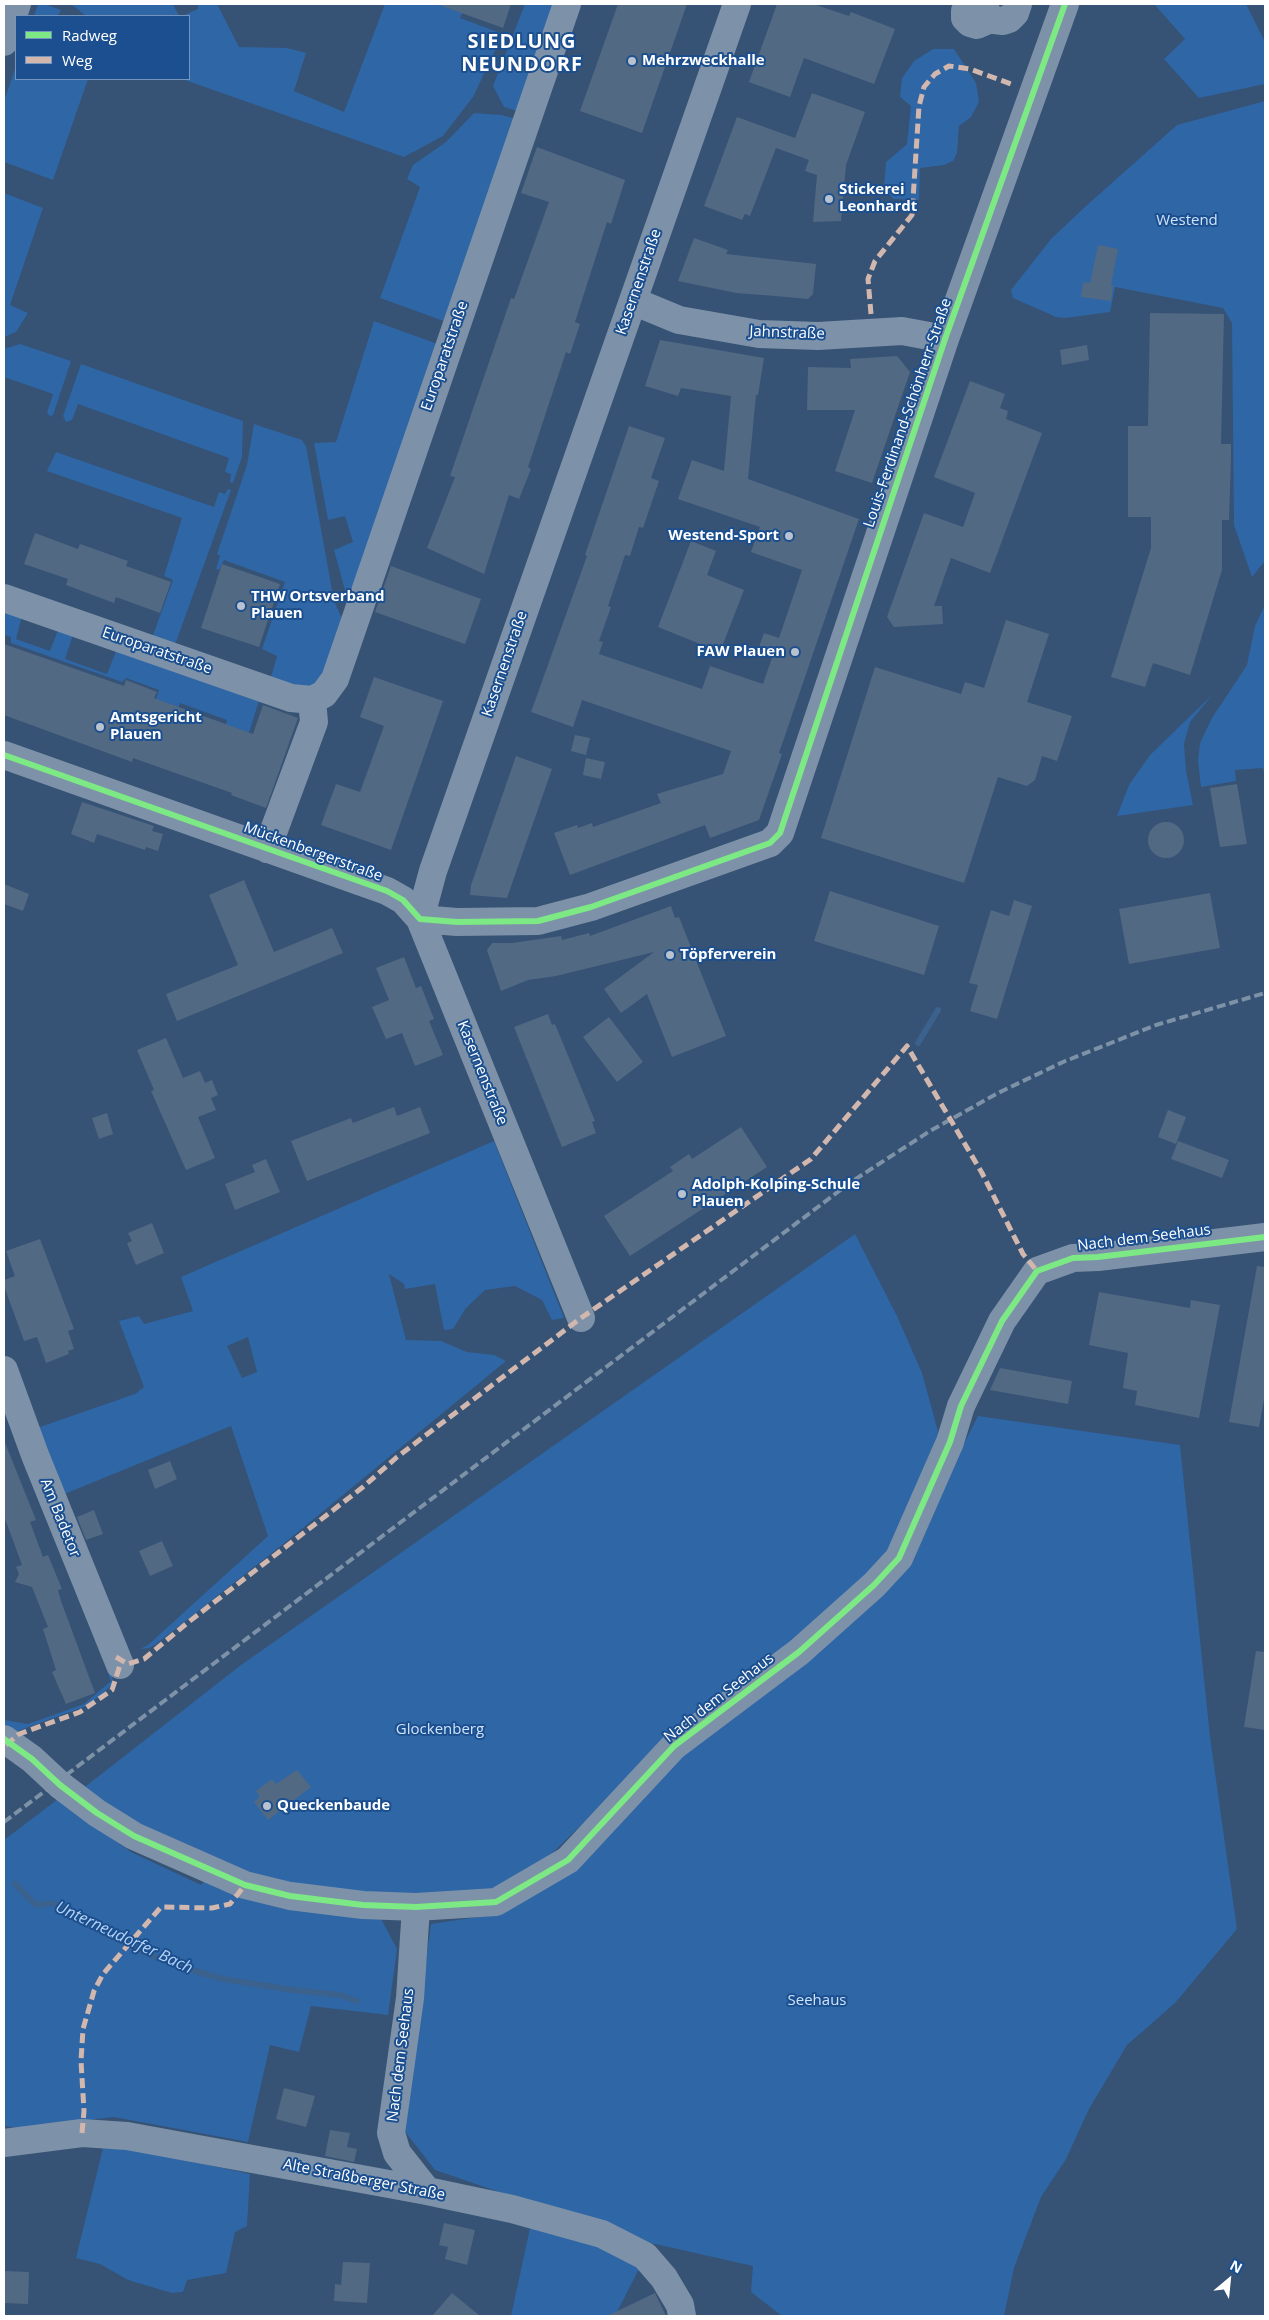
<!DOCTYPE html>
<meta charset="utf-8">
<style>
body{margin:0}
#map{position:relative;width:1269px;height:2320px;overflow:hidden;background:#365274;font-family:"Open Sans",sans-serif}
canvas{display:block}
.frame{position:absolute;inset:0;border:5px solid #fff;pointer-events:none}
.legend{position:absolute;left:15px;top:15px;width:175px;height:65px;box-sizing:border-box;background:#1b4f8f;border:1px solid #7695bc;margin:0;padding:6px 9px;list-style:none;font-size:15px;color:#fff}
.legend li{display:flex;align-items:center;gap:10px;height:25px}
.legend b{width:25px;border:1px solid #7695bc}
.north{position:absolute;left:1204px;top:2255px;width:50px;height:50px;-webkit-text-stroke:4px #1b4f8f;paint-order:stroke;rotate:28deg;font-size:14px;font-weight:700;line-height:20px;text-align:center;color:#fff}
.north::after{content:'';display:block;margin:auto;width:18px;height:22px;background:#fff;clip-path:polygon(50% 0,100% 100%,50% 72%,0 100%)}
</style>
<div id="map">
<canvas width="1269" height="2320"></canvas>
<div class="frame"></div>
<ul class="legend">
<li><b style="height:6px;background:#7ce984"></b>Radweg</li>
<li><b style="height:6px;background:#d1b7ad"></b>Weg</li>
</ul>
<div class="north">N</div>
</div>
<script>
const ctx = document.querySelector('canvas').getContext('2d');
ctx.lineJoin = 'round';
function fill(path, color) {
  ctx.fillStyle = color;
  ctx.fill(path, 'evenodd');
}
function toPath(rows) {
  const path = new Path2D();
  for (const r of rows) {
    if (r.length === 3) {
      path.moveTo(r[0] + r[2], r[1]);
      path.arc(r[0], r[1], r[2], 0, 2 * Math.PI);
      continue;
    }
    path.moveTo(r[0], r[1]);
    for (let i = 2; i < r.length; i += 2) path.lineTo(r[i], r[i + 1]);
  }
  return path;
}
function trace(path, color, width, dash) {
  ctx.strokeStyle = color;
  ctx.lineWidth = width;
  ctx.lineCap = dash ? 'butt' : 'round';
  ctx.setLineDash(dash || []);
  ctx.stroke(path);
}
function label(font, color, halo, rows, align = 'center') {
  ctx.font = font + ' "Open Sans",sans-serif';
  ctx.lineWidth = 4;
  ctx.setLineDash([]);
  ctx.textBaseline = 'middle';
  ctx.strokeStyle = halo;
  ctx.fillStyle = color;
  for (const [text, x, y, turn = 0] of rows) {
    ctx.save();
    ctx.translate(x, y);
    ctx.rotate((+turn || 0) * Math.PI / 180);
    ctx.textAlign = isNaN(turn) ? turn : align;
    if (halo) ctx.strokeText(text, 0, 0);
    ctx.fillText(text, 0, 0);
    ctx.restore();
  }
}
const green = toPath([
 [38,4,45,4,61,10,58,16,34,16],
 [71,4,173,4,179,16,86,16],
 [198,4,217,4,239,47,287,48,306,53,294,91,344,112,385,4,442,4,463,11,460,18,503,34,473,97,443,136,404,157,182,79,189,79,189,16,182,16,198,9],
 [525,4,562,4,524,113,504,107,493,86],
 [1154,4,1246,4,1265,42,1265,84,1199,98,1164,59,1185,39],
 [933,49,954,49,976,83,979,102,971,117,959,126,957,153,953,161,944,165,920,168,919,200,893,199,884,187,886,162,907,144,911,106,900,97,902,78,914,61],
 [16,66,16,79,88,79,53,180,4,162,4,101],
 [1265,101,1265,561,1252,577,1234,525,1232,323,1223,308,1115,287,1110,312,1066,318,1056,317,1013,298,1011,290,1051,239,1086,206,1177,125],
 [474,113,502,115,523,121,452,324,380,298,420,187,407,179,413,165,446,142],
 [4,193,43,208,10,305,28,313,16,332,4,337],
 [374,321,443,346,351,612,334,550,353,542,345,516,328,520,314,443,336,442],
 [20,344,71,361,53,415,50,416,47,413,53,394,4,377,4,349],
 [81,364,243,421,242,457,233,483,230,482,231,474,225,472,229,458,78,404,72,420,66,422,63,416],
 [254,424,302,440,306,446,334,601,345,625,321,686,306,687,276,680,271,677,277,656,262,649,285,582,224,560,219,570,216,569,220,556,217,554,247,465],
 [56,452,214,507,219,492,225,494,228,489,231,490,176,642,172,644,152,638,173,580,164,576,182,518,47,471],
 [1265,605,1265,778,1263,768,1235,770,1236,781,1201,787,1198,761,1200,743,1212,718,1247,665,1255,626],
 [7,609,22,616,16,639,50,651,58,630,73,635,65,659,107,674,117,649,259,701,243,751,221,742,227,720,180,703,172,725,150,717,159,690,126,678,122,682,11,643,11,637,4,635,4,617],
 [1213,694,1190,722,1184,744,1186,771,1193,805,1117,816,1129,785,1150,755],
 [494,1141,564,1318,552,1320,542,1300,515,1286,485,1290,466,1308,453,1329,444,1330,435,1284,405,1289,404,1284,389,1274,406,1340,441,1341,467,1352,494,1355,506,1361,287,1541,155,1645,149,1648,140,1649,148,1645,268,1536,231,1426,62,1495,37,1428,135,1394,144,1387,119,1321,139,1316,144,1324,193,1311,181,1277],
 [248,1337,257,1372,242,1378,227,1346],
 [855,1234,897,1316,922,1373,942,1446,893,1554,801,1642,652,1756,537,1868,491,1897,284,1892,109,1814,81,1790,241,1665],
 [978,1416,1180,1445,1210,1737,1237,1929,1175,2003,1127,2045,1089,2109,1066,2159,1041,2197,1014,2268,1004,2316,782,2316,751,2292,753,2266,642,2241,435,2170,403,2129,431,1924,497,1914,678,1757,895,1578],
 [107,1671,111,1673,113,1681,111,1686,100,1696,84,1707,4,1736,4,1720,28,1724,84,1704,111,1681],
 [62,1796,76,1813,131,1852,201,1885,206,1879,378,1913,397,1949,388,2015,311,2006,299,2052,270,2045,248,2142,114,2117,19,2128,4,2126,4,1840],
 [103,2148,139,2150,250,2174,247,2226,235,2232,226,2273,187,2280,183,2292,172,2293,128,2280,100,2264,76,2258],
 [530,2228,581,2236,642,2263,615,2316,511,2316]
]);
const stream = toPath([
 [918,1043,938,1010],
 [15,1884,36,1905,53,1903,76,1919,157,1958,188,1969,223,1979,293,1990,340,1995,357,2001]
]);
const building = toPath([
 [443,4,511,4,503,28,442,6],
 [618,4,687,4,642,133,580,111],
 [777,4,813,4,849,16,851,12,895,29,874,84,804,58,790,97,749,82],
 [812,93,865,112,846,165,841,221,813,222,817,175,805,171,809,160,776,148,750,216,745,214,742,220,704,206,737,117,795,138],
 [537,147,625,180,611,224,607,222,575,322,580,324,570,354,566,352,528,467,531,469,519,499,509,495,484,574,427,548,455,477,450,476,511,298,514,299,549,202,521,193],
 [694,238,728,250,726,254,816,264,813,294,808,299,775,296,736,293,678,281],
 [1098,245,1118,249,1111,285,1113,285,1111,301,1081,297,1083,282,1090,283],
 [1150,313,1224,314,1221,444,1231,444,1231,458,1229,520,1222,520,1222,570,1190,675,1153,663,1145,687,1111,677,1151,548,1151,517,1128,517,1128,426,1148,426],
 [660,340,764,358,758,395,756,395,748,479,859,519,779,753,782,754,759,820,710,838,705,825,570,875,554,833,577,825,578,828,592,823,593,827,661,803,657,794,723,774,731,751,582,700,573,727,531,712,587,556,585,555,629,426,665,438,651,478,659,481,643,528,639,527,630,556,625,555,608,606,611,607,599,641,603,642,599,654,702,689,710,666,763,684,774,652,759,647,764,633,779,638,802,570,751,552,760,527,678,499,692,460,724,471,731,396,681,388,678,396,645,386],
 [1087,345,1089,360,1062,365,1060,350],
 [897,356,910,372,872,483,835,471,855,410,807,410,808,367,851,368,850,359],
 [970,381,1005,394,1000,408,1008,411,1006,419,1042,433,990,573,951,558,934,606,942,606,943,624,894,627,887,617,924,513,963,527,975,493,934,477],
 [35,533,78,549,80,544,128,561,126,566,171,582,160,613,116,597,114,603,66,585,68,579,24,564],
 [691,541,716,551,707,575,744,590,720,652,658,627],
 [222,564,280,584,259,647,201,628],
 [391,566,481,599,465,644,375,612],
 [1006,620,1049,634,1027,702,1072,716,1057,761,1042,756,1035,780,1027,786,998,777,964,883,821,838,875,667,961,694,965,682,984,688],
 [4,644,124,686,126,680,157,692,154,698,253,734,263,705,298,718,266,808,231,795,232,793,133,758,132,762,4,715],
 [374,677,443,701,391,850,321,825,336,784,360,792,384,726,360,717],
 [575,735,590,738,586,755,571,751],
 [516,756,552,769,507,898,470,895,471,885],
 [586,758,605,762,601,779,583,775],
 [1237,784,1247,844,1220,847,1210,788],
 [82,802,154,826,152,831,163,834,158,851,146,847,145,850,97,834,94,843,71,834],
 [1166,840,18],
 [244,880,274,952,332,928,343,953,177,1021,166,994,238,965,209,895],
 [4,884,29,894,23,911,4,904],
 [830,891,939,926,924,975,814,941],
 [1210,893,1220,948,1129,964,1119,909],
 [1014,900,1032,906,997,1019,970,1011,978,985,969,983,991,910,1009,916],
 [671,906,675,918,679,917,726,1036,672,1057,647,994,621,1013,604,989,654,952,556,976,528,980,501,991,487,950,492,943,512,943,561,936,562,940,589,933,590,936],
 [404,957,416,988,421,986,434,1019,429,1021,443,1055,415,1066,402,1033,386,1039,372,1007,389,1000,376,968],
 [548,1014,552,1025,555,1024,595,1121,592,1122,596,1133,562,1147,514,1027],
 [609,1017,643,1062,617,1082,583,1037],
 [166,1038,183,1078,200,1071,205,1083,212,1080,218,1095,211,1098,216,1110,198,1117,215,1158,186,1170,151,1091,154,1090,137,1050],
 [394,1107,397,1116,420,1107,430,1133,307,1181,291,1141,351,1118,353,1123],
 [1168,1110,1186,1117,1176,1144,1158,1137],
 [107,1113,113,1134,99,1139,92,1118],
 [741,1127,767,1167,630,1256,604,1216,673,1171,670,1167,689,1154,692,1159],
 [1178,1141,1229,1160,1222,1178,1171,1159],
 [266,1159,280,1192,235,1210,225,1184,255,1172,252,1165],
 [152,1223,164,1253,136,1265,127,1243,132,1241,128,1233],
 [40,1239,74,1329,68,1331,74,1349,68,1351,69,1354,46,1363,37,1337,24,1341,4,1286,4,1280,15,1276,6,1251],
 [1257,1266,1265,1267,1265,1394,1259,1427,1229,1422],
 [1099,1292,1190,1308,1191,1300,1220,1305,1199,1418,1135,1405,1137,1391,1123,1388,1128,1353,1089,1345],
 [1000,1368,1072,1381,1068,1404,990,1390],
 [4,1440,36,1520,30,1522,43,1557,48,1555,62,1589,58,1590,61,1601,95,1693,66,1704,52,1672,56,1670,43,1629,48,1627,32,1587,15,1582,19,1574,16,1567,22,1565,4,1516],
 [170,1461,177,1479,155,1489,148,1470],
 [94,1510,103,1534,86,1540,77,1517],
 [162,1541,173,1566,150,1576,139,1551],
 [1256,1651,1265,1652,1265,1730,1244,1727],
 [297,1770,311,1787,268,1820,254,1802,260,1797,256,1791,272,1779,276,1784],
 [284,2088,315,2096,306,2127,276,2119],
 [330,2130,350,2133,347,2147,357,2149,354,2162,325,2156],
 [444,2223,475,2230,467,2265,445,2259,448,2247,439,2245],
 [343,2262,370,2263,367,2303,334,2301,335,2284,341,2285],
 [4,2271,29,2272,28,2304,4,2303],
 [452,2293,480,2316,432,2316],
 [655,2293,666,2316,607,2316]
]);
const minor = toPath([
 [970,4,965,11,965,18,970,23,977,25,984,22,987,15,985,7,982,4],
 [986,19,1003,21,1009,19,1015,13,1018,4],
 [4,42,17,4],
 [633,301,679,320,759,334,818,336,902,331,945,339],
 [4,598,291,698,312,700,324,694,335,679,567,4],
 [4,755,387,891,403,900,420,919,457,922,538,921,591,907,770,843,780,833,945,339,1065,4],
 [267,849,314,722,312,700],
 [581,1318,420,919,433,871,737,4],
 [4,1370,35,1455,120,1665],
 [4,1739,32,1759,60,1785,97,1813,134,1836,245,1885,290,1896,363,1905,416,1907,496,1902,568,1860,674,1746,799,1652,874,1585,899,1558,950,1442,961,1406,1002,1321,1037,1271,1073,1258,1098,1257,1265,1237],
 [416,1907,410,1998,391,2133,397,2153,427,2191],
 [4,2143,82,2133,127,2136,427,2191,512,2209,602,2234,645,2256,664,2278,680,2305,682,2316]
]);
const rail = toPath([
 [4,1822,851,1182,930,1131,998,1093,1063,1062,1156,1025,1265,993]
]);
const quiet = toPath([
 [871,314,868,279,875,261,912,215,919,106,924,87,935,74,949,66,970,69,1014,85],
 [116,1657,128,1664,144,1659,186,1624,363,1487,397,1457,581,1318,811,1159,907,1046,982,1173,1023,1254,1037,1271],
 [6,1745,19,1734,80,1712,112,1690,120,1665],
 [82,2133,84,2111,81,2061,83,2029,94,1991,103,1974,161,1907,212,1908,230,1904,245,1885]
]);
const cycleway = toPath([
 [4,755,387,891,403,900,420,919,457,922,538,921,591,907,770,843,780,833,945,339,1065,4],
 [4,1739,32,1759,60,1785,97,1813,134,1836,245,1885,290,1896,363,1905,416,1907,496,1902,568,1860,674,1746,799,1652,874,1585,899,1558,950,1442,961,1406,1002,1321,1037,1271,1073,1258,1098,1257,1265,1237]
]);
const markers = [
 [632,61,5,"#b9c2ce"],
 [829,199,5,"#b9c2ce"],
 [789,536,5,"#b9c2ce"],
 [241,606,5,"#b9c2ce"],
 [795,652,5,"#b9c2ce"],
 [100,727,5,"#b9c2ce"],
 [670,955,5,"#b9c2ce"],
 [682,1194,5,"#b9c2ce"],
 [267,1806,5,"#b9c2ce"]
];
const poiNames = [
 ["Mehrzweckhalle",642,61],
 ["Stickerei",839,190],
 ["Leonhardt",839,207],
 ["Westend-Sport",779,536,"right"],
 ["THW Ortsverband",251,597],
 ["Plauen",251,614],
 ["FAW Plauen",785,652,"right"],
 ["Amtsgericht",110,718],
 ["Plauen",110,735],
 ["Töpferverein",680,955],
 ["Adolph-Kolping-Schule",692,1185],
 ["Plauen",692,1202],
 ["Queckenbaude",277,1806]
];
const parkNames = [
 ["Westend",1187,221],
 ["Glockenberg",440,1730],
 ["Seehaus",817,2001]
];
const streetNames = [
 ["Kasernenstraße",639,282,-71],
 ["Jahnstraße",787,333,2],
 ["Europaratstraße",445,356,-71],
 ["Louis-Ferdinand-Schönherr-Straße",908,413,-71],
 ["Europaratstraße",157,651,19],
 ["Kasernenstraße",505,664,-71],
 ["Mückenbergerstraße",313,852,20],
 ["Kasernenstraße",482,1073,68],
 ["Nach dem Seehaus",1144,1238,-7],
 ["Am Badetor",60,1518,68],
 ["Nach dem Seehaus",719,1698,-38],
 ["Nach dem Seehaus",401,2055,-83],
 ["Alte Straßberger Straße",364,2180,11]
];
const waterNames = [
 ["Unterneudorfer Bach",124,1938,25]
];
const districtNames = [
 ["SIEDLUNG",522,42],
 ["NEUNDORF",522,65]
];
fill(green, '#2f66a5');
trace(stream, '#3b618d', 6);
fill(building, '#526984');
trace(minor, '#7d92a8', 28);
trace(rail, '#7e92a7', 4, [9, 4]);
trace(quiet, '#d1b7ad', 5, [10, 5]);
trace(cycleway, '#7ce984', 6);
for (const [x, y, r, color] of markers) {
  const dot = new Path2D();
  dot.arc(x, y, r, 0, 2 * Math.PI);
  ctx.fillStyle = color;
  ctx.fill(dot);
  trace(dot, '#1b4f8f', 2);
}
label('bold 15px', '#fff', '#1b4f8f', poiNames, 'left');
label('15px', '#cfe3fa', '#1b4f8f', parkNames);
label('15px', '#fff', '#1b4f8f', streetNames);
label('italic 16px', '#b5d3f5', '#1b4f8f', waterNames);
ctx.letterSpacing = '1px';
label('bold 20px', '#fff', '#1b4f8f', districtNames);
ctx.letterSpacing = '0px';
</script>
